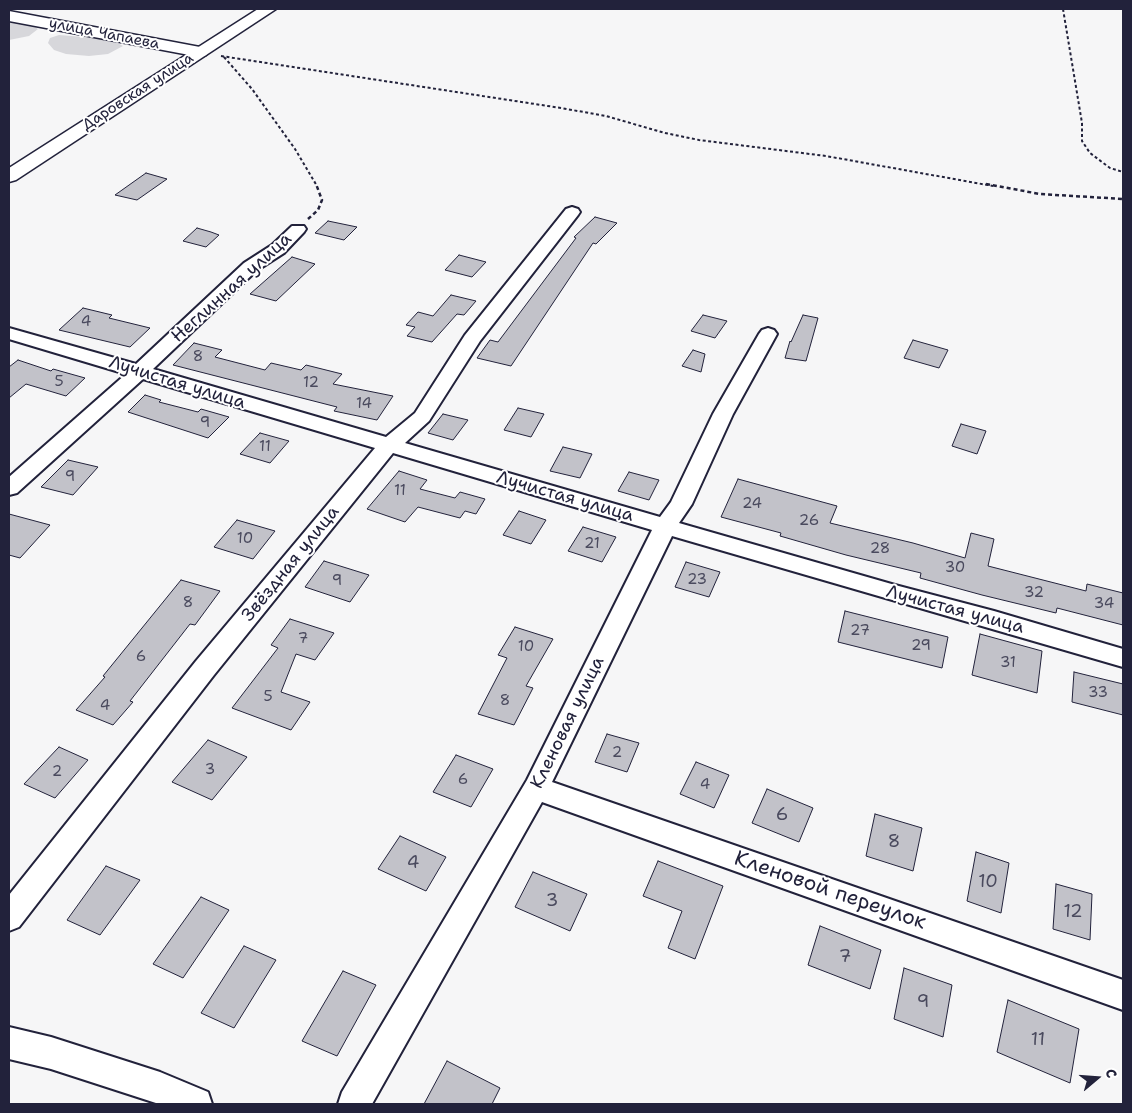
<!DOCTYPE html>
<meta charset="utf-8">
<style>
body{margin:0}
#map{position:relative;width:1132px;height:1113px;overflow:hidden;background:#f6f6f7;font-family:"Shantell Sans",sans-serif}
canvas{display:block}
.frame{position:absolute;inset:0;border:10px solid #22223b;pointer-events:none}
.north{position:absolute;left:1072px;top:1053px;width:50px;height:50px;-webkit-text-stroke:4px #fff;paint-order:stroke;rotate:72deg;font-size:14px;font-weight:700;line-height:20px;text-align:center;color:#22223b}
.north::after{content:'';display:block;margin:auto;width:18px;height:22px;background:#22223b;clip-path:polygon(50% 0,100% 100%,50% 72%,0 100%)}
</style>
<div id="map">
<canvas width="1132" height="1113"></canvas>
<div class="frame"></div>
<div class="north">С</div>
</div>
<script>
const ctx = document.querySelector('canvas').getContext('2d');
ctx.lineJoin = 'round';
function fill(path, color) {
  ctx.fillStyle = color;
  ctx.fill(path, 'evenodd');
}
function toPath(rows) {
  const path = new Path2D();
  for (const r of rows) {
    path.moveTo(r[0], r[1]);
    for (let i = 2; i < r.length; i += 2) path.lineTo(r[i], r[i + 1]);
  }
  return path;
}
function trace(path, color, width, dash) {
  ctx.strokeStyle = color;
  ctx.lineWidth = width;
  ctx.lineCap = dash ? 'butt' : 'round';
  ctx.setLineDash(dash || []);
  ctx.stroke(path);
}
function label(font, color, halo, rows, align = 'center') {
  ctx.font = font + ' "Shantell Sans",sans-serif';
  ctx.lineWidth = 4;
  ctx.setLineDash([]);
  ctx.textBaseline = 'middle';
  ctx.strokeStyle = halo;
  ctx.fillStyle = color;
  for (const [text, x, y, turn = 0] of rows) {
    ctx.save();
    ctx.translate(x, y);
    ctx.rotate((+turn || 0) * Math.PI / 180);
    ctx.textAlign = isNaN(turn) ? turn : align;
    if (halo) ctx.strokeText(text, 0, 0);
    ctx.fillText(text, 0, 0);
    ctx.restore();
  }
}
const green = toPath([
 [9,22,34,26,38,29,29,36,9,40],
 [59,35,110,39,123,46,108,54,89,56,66,54,54,50,48,43,50,38]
]);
const building = toPath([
 [146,173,167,179,137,200,115,195,146,173],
 [595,217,617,223,596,244,593,243,511,366,477,358,490,340,498,342,576,238,574,237,595,217],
 [328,221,357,227,344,240,315,233,328,221],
 [197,228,211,232,219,235,206,247,183,241,197,228],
 [459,255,486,262,472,277,445,270,459,255],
 [292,257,315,264,276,301,250,294,292,257],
 [451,295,476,301,464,315,457,314,432,342,407,336,415,327,406,325,418,312,433,316,451,295],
 [83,308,112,315,109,318,150,328,130,347,59,330,83,308],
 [703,315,727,321,715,338,691,331,703,315],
 [803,315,818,318,806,361,785,358,790,341,791,342,803,315],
 [913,340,948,350,939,368,904,358,913,340],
 [194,343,222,350,215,357,265,370,271,363,301,370,306,365,342,374,333,384,393,396,377,420,334,411,337,407,173,365,194,343],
 [693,350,705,354,701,372,682,366,693,350],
 [18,360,51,371,53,369,85,378,66,396,26,384,9,398,9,367,18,360],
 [145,395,161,400,159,402,198,412,201,409,229,417,208,438,128,412,145,395],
 [518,408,544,414,531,437,504,430,518,408],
 [443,414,468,420,453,440,428,433,443,414],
 [961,424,986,431,977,454,952,446,961,424],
 [260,433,289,441,270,463,240,454,260,433],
 [563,447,592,454,580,478,550,471,563,447],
 [68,460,98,467,73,495,41,487,68,460],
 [399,471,427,480,420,489,455,498,460,492,485,499,476,514,465,511,460,518,418,507,405,522,367,509,399,471],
 [629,472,659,480,649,500,618,491,629,472],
 [738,479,837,506,830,523,913,543,965,558,971,533,994,539,988,566,1086,591,1087,584,1123,593,1123,625,1057,608,1056,613,982,595,920,578,921,573,846,555,780,536,781,533,721,517,738,479],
 [519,511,546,520,531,544,503,535,519,511],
 [9,514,50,525,20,558,9,555,9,514],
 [237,520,275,531,253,559,214,547,237,520],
 [583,527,616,537,602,562,568,551,583,527],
 [324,561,369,575,350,602,305,587,324,561],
 [686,562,720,572,709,597,675,587,686,562],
 [181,580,220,591,195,625,190,624,130,701,133,702,113,725,76,710,105,677,103,676,181,580],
 [845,611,948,637,942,668,838,642,845,611],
 [290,619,334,633,315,660,296,654,281,692,310,702,291,730,232,708,278,648,271,645,290,619],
 [515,627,553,639,526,686,533,688,514,725,478,714,507,658,498,655,515,627],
 [980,634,1042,651,1037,693,972,675,980,634],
 [1074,672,1123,684,1123,715,1072,702,1074,672],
 [607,734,639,743,627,772,595,762,607,734],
 [208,740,247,757,212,800,172,782,208,740],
 [59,747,88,760,55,798,24,784,59,747],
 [456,755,493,769,471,807,433,792,456,755],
 [696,762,729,775,714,808,680,794,696,762],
 [767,789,813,808,799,842,752,823,767,789],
 [875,814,922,828,913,871,866,856,875,814],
 [400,836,446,857,426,891,378,869,400,836],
 [976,852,1009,863,1001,913,967,901,976,852],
 [658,861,723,886,695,959,668,948,682,911,643,896,658,861],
 [106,866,140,880,100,935,67,920,106,866],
 [533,872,587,894,570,931,515,907,533,872],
 [1056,884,1092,894,1090,940,1053,929,1056,884],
 [201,897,229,910,183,978,153,964,201,897],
 [820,926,881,950,870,989,808,965,820,926],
 [244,946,276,960,234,1028,201,1013,244,946],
 [904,968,952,985,943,1037,894,1019,904,968],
 [343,971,376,985,337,1056,302,1041,343,971],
 [1008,1000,1079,1029,1070,1083,997,1052,1008,1000],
 [447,1061,500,1088,492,1104,424,1104,447,1061]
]);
const pathFar1 = toPath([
 [1063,9,1082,123,1082,141,1090,153,1110,168,1123,172],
 [221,56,561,108,606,116,665,133,699,140,826,156,993,186],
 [224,57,252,89,295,149,317,186]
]);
const path = toPath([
 [986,184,1040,194,1123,199],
 [308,219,318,210,322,200,316,184]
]);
const street = toPath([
 [572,207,578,209,580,212,578,215,480,341,429,421,405,443,660,517,671,502,713,414,759,334,762,330,768,328,774,330,777,334,733,414,692,504,679,523,895,585,994,611,1123,649,1123,667,672,536,552,782,1123,980,1123,1010,542,802,372,1104,338,1104,342,1092,527,780,652,530,393,453,214,675,19,927,9,931,9,895,196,661,375,448,143,379,17,493,9,495,9,477,126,374,9,339,9,328,136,364,244,263,272,245,292,226,304,226,306,229,304,232,284,253,256,271,153,369,386,437,415,413,465,335,566,209,572,207],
 [9,1027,51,1037,160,1072,208,1092,212,1104,159,1104,51,1069,9,1059,9,1027]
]);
const secondary = toPath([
 [9,11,200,47,206,49,208,52,206,55,200,57,9,21,9,11]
]);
const highway = toPath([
 [258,9,276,9,16,180,9,182,9,168,258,9]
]);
const farStreetnames = [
 ["улица Чапаева",104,34,11],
 ["Даровская улица",138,92,-33]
];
const numberNames = [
 ["4",86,322],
 ["8",198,357],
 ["5",59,382],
 ["12",311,383],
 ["14",364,404],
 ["9",205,423],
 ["11",265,447],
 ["9",70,477],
 ["11",400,491],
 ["24",752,504],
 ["26",809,521],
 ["10",245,539],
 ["21",592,544],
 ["28",880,549],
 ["30",955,568],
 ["23",697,580],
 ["9",337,581],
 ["32",1034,593],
 ["8",188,603],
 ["34",1104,604],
 ["27",860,631],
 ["7",303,639],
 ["29",921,646],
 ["10",526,647],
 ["6",141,657],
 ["31",1008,663],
 ["33",1098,693],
 ["5",268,697],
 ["8",505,701],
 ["4",105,706],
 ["2",617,753],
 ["3",210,770],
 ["2",57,772],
 ["6",463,780],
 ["4",705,785]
];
const streetNames = [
 ["Неглинная улица",232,288,-42],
 ["Лучистая улица",177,383,17],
 ["Лучистая улица",565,497,16],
 ["Звёздная улица",291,564,-51],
 ["Лучистая улица",955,610,15],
 ["Кленовая улица",568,723,-64]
];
const nearNumbernames = [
 ["6",782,815],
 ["8",894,842],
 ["4",413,863],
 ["10",988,882],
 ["3",552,901],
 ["12",1073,912],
 ["7",845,957],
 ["9",923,1002],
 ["11",1038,1040]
];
const nearStreetnames = [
 ["Кленовой переулок",830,891,19]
];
fill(green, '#d7d7db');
fill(building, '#c2c2c9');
trace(building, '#22223b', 1);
trace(street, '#22223b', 4);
trace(secondary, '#22223b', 3);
trace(highway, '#22223b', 3);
trace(pathFar1, '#22223b', 2, [3, 2.5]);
trace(path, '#22223b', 2.5, [4, 3]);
fill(street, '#fff');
fill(secondary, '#fff');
fill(highway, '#fff');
label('15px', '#22223b', '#fff', farStreetnames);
label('15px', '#4a4a5e', null, numberNames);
label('18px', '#22223b', '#fff', streetNames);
label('18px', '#4a4a5e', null, nearNumbernames);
label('21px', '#22223b', '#fff', nearStreetnames);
</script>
